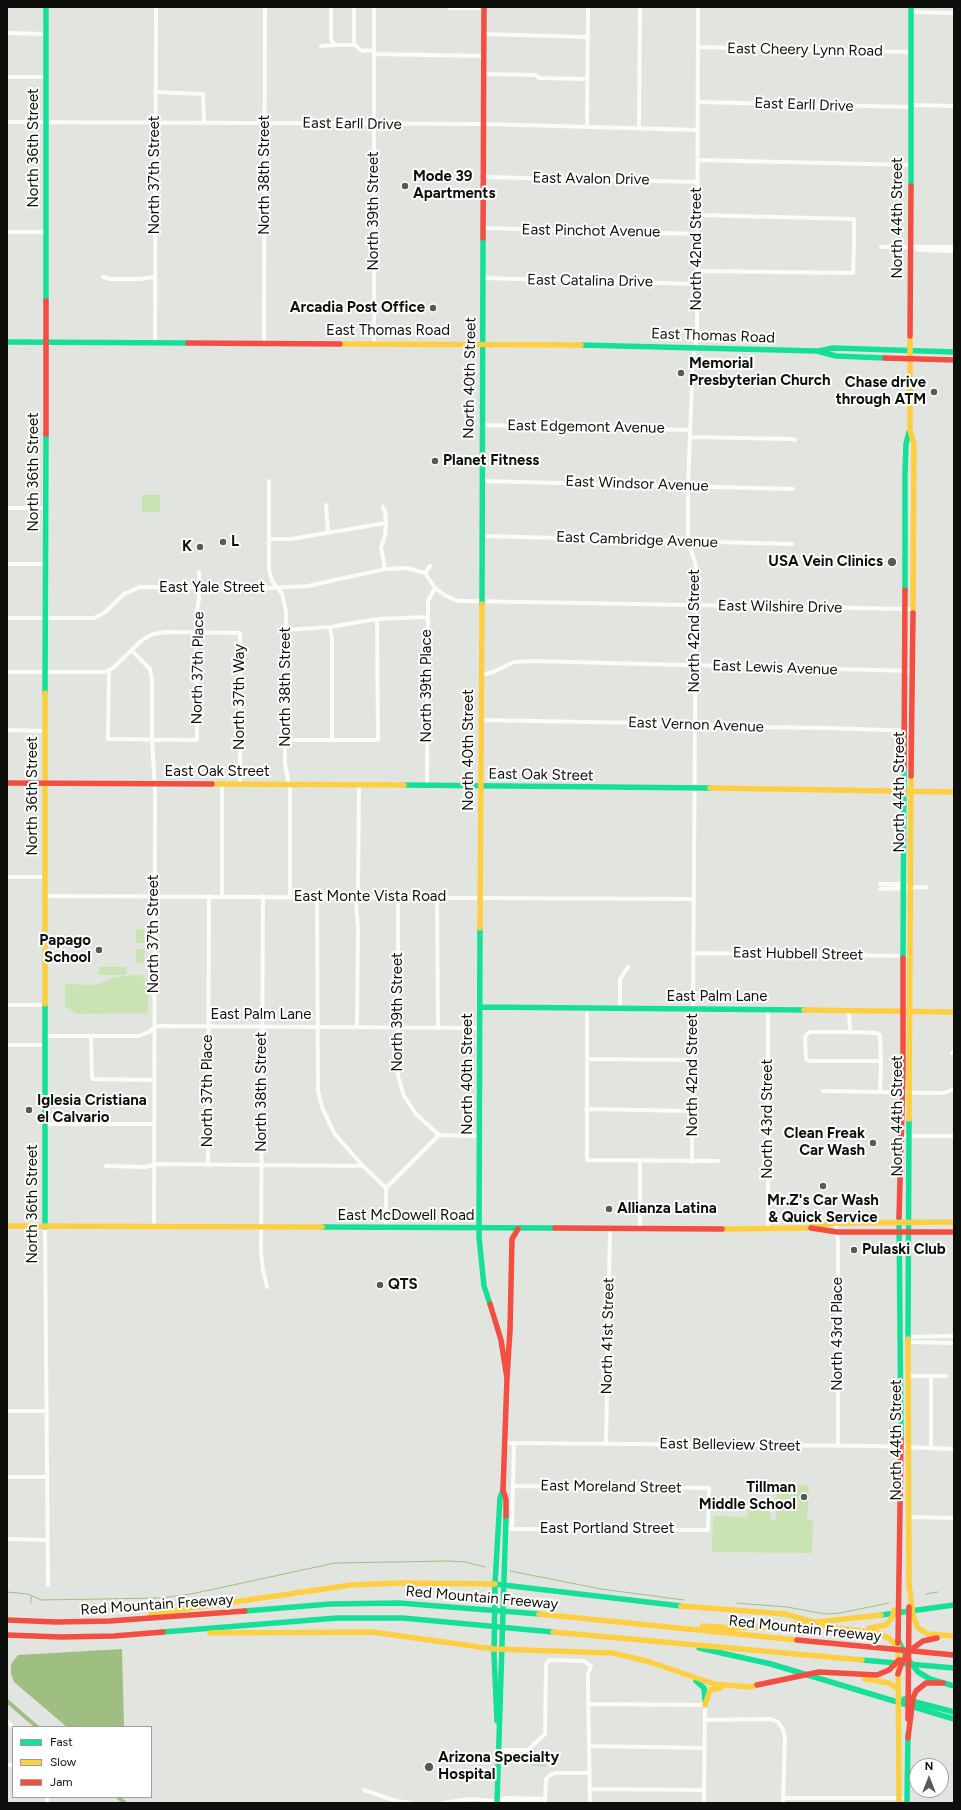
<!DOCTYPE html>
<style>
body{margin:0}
#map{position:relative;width:961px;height:1810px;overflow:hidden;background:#e2e5df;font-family:Figtree,sans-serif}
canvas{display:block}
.frame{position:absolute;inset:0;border:8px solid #0c0f0b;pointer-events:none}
.legend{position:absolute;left:12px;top:1726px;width:140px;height:72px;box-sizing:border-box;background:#fff;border:1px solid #9e9f9d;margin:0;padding:5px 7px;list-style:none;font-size:12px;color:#0c0f0b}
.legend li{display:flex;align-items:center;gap:8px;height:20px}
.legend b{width:20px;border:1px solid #9e9f9d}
.north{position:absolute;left:909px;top:1758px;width:40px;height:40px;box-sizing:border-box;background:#fff;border:1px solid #9e9f9d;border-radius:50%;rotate:0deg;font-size:11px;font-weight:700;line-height:16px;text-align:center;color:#0c0f0b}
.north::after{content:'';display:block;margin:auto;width:14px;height:18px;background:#575a55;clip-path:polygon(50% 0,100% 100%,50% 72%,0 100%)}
</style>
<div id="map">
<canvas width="961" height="1810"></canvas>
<div class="frame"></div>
<ul class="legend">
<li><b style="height:5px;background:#16e098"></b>Fast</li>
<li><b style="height:5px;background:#ffcf43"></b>Slow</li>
<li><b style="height:5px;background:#f24e42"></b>Jam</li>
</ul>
<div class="north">N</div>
</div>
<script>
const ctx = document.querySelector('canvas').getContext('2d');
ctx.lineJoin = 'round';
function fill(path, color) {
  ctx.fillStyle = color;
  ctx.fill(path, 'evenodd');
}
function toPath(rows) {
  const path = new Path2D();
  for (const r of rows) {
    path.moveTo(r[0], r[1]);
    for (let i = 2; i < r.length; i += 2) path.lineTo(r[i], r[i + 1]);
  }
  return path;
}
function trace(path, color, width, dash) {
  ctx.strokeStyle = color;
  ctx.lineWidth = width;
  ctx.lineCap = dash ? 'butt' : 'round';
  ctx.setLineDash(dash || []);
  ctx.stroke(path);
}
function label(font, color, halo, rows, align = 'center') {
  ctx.font = font + ' Figtree,sans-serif';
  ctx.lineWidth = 4;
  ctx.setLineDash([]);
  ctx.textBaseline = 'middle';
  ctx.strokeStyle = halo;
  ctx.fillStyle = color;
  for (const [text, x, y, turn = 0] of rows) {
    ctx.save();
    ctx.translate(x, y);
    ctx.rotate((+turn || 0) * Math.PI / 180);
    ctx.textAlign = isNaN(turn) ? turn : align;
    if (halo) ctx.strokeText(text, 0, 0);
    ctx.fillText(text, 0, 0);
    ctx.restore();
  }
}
const green = toPath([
 [142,495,160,495,160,512,142,512],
 [136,929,144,930,144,943,136,943],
 [136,949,144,949,144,963,136,962],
 [99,967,126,967,126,975,99,975],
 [133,975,141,975,146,980,146,985,148,985,148,1013,76,1014,65,1006,65,985,66,984,95,985,107,981,112,978],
 [777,1484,809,1485,807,1520,813,1520,812,1553,712,1552,713,1516,748,1517,748,1509,770,1509,771,1520,776,1520],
 [532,1757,547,1757,547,1767,531,1766]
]);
const water = toPath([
 [122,1649,124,1727,67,1727,14,1682,11,1674,11,1664,18,1655]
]);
const stream = toPath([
 [510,1571,601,1589,684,1600],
 [7,1592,28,1594,41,1600,160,1598,191,1594,335,1563,449,1561,465,1562,485,1567],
 [926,1594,938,1592],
 [31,1596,31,1603],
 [736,1603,787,1607,825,1614,840,1613,889,1603]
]);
const canal = toPath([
 [7,1701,37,1727],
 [118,1797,125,1803]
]);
const street = toPath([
 [331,7,331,38,333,43,336,45,355,45],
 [354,7,354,44,362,51,374,50],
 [450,8,484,8],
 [911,12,954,13],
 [7,33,46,34],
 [484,34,588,37],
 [321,46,335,45],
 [699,47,911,52],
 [374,54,484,56],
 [484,74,535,75,540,78,587,79],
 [7,77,46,77],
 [155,92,203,94,204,123],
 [698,102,911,107],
 [911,105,954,106],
 [7,122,484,124,698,130],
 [587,126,588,7],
 [639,128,640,7],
 [698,160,911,165],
 [484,177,698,182],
 [484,228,698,234],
 [7,232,46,232],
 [881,247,954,247],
 [913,248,919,250,954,251],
 [697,271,853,273,854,246,854,219,697,215],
 [103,277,110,279,138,279,155,277],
 [483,278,697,284],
 [155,342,156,7],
 [264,343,265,7],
 [374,343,374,7],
 [481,425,690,430],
 [690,437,791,439,795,440],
 [269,481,269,569,272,581,282,594,286,611,285,764,290,790,290,897],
 [481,481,793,489],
 [326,505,328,532],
 [383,507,385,511,386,523,385,536,381,547,385,569],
 [7,508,46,508],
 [482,536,792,544],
 [269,539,291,539,386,523],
 [7,564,46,564],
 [425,573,430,566],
 [7,618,94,618,104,613,124,594,140,587,267,588,308,586,385,569,407,568,425,573,435,588,446,596,458,601,466,601,912,609],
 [330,627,332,639,332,740],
 [286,630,330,627,377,619,427,617],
 [131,650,150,669,152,680,152,739,155,790,154,1226],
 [109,671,108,739,197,740,196,619,199,599,199,572],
 [7,672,105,672,113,668,142,640,153,634,167,632,240,633,240,784],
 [481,675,493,672,514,662,533,661,912,671],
 [481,720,695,724,747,727,830,728,912,731],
 [7,730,45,731],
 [285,740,378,740,377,619],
 [222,784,222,896],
 [427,785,428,606,428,601,435,588],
 [7,877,45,877],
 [880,884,899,884,904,887],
 [880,889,926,887],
 [45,896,694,899],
 [263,896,261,1252,263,1270,267,1287],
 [317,897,318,1091,322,1107,334,1133,363,1166,386,1188,386,1228],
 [398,897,398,1076,404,1096,416,1114,439,1135],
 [437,898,438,1027],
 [693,953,905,956],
 [7,1005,45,1005],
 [587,1008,587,1160,718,1161],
 [620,1008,620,979,628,967],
 [849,1010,850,1032,810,1032,807,1034,805,1037,806,1059,809,1061,881,1061,880,1035,877,1033,850,1032],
 [357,1027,358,928,356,901,358,892,359,785],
 [45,1036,139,1036,149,1032,154,1027,160,1026,481,1028],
 [91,1036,92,1079,154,1080],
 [7,1045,45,1045],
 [952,1053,954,1052],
 [587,1059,693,1060],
 [823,1091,934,1093,944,1093,954,1089],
 [880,1092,881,1061],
 [586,1109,692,1111],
 [45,1124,154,1124],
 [906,1136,954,1136],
 [640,1161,640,1229],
 [692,1162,696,570,695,562,688,542,688,486,693,357,697,340,698,7],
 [208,1165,209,896],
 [106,1166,145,1167,159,1164,363,1166],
 [386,1188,439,1135,480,1136],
 [835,1223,838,1241,838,1446],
 [45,1227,48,1585],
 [768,1228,768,1009],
 [900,1337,954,1336],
 [909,1342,954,1343],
 [909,1376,946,1376],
 [931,1376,931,1449],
 [7,1411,46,1411],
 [505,1443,876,1446,954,1449],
 [606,1444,610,1229],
 [7,1477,46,1477],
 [909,1517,954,1518],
 [505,1529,708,1530,709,1488,513,1486],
 [512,1529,514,1443],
 [7,1539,47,1540],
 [588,1704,705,1705,704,1803],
 [705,1720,771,1719,778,1722,782,1728,785,1736,783,1803],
 [7,1721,13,1727],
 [589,1746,705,1748],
 [498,1750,528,1750,545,1734,546,1664,549,1660,584,1661,591,1666,588,1674,588,1682,590,1803],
 [7,1765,13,1765],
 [589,1789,704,1790],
 [364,1790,396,1801,410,1803],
 [47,1797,47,1803],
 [783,1798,907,1798],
 [498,1800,506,1798,545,1799],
 [442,1803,471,1799,505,1802,545,1803],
 [545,1803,546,1779,550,1775,555,1773,589,1773]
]);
const fast = toPath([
 [911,186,911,7],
 [46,301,46,7],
 [7,342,188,343],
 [581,345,817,351,836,356,885,358],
 [819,351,833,348,954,352],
 [905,590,905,472,906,444,909,432],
 [482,604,483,238],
 [45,693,46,434],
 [404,785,710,788],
 [480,928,479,1237,484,1286,490,1304],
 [903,958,904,767],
 [481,1007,804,1010],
 [899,1217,901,1439],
 [45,1227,45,1004],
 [322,1227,555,1228],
 [908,1339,909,1119],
 [495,1584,681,1606],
 [245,1611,330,1604,399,1603,539,1614],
 [881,1615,954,1605],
 [163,1632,337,1618,403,1618,553,1632],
 [898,1640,907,1658,918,1672,930,1679,954,1686],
 [699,1648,771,1664,954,1719],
 [862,1660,954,1668],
 [696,1681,704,1688,705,1700],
 [904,1699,954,1712],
 [497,1721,494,1655,495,1584,500,1498,503,1490],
 [497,1803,506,1516],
 [907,1803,908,1735]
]);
const slow = toPath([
 [910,336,910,430,914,444,913,613],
 [340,344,581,345],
 [212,784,404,785],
 [710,788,954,792],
 [480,928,482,604],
 [45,1004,45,693],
 [804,1010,954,1012],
 [909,1119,911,776],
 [7,1226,322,1227],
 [722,1229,806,1228,835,1223,954,1222],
 [908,1339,909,1587],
 [909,1583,913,1616,918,1628,928,1634,954,1636],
 [681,1606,785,1614,835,1628,879,1633,890,1639,898,1648],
 [151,1614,351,1585,402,1583,495,1584],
 [539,1614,797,1640],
 [702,1626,734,1628,771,1627,881,1615],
 [869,1628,886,1625,892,1618,894,1610],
 [553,1632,862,1660],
 [210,1633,372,1632,494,1649],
 [898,1643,899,1803],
 [494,1649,613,1653,650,1662,714,1684,749,1687,757,1685],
 [865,1679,889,1683,898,1689],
 [705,1705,710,1690,721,1688]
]);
const jam = toPath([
 [483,238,484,7],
 [910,336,911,186],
 [188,343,340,344],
 [885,358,954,360],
 [46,434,46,301],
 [904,767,905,590],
 [911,776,913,613],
 [7,783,212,784],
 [899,1217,903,1072,903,958],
 [555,1228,722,1229],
 [811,1228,837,1232,954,1232],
 [490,1304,501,1340,507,1378,503,1490,506,1499,506,1516],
 [507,1378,510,1330,512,1239,518,1229],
 [7,1620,56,1622,110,1621,245,1611],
 [7,1635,61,1637,114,1636,163,1632],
 [797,1640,954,1655],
 [898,1643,901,1439],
 [898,1674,902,1662,909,1651,923,1641,937,1638],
 [757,1685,819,1672,877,1675,889,1670,899,1660],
 [908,1719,909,1607],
 [908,1738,913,1698,916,1691,926,1683,943,1683]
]);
const markers = [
 [405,186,4,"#575a55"],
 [433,308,4,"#575a55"],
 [681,373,4,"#575a55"],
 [934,392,4,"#575a55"],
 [435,461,4,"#575a55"],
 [223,542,4,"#575a55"],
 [200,547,4,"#575a55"],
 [892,562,5,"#575a55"],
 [99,950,4,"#575a55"],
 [29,1110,4,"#575a55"],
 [873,1143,4,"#575a55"],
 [823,1186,4,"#575a55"],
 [609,1209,4,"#575a55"],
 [854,1250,4,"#575a55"],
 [380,1285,4,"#575a55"],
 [804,1497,4,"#575a55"],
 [429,1767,5,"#575a55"]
];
const streetNames = [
 ["East Cheery Lynn Road",805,50,1],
 ["East Earll Drive",804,105,2],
 ["East Earll Drive",352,124,1],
 ["North 36th Street",34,148,-90],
 ["North 37th Street",155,175,-90],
 ["North 38th Street",265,175,-90],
 ["East Avalon Drive",591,179,1],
 ["North 39th Street",374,211,-90],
 ["North 44th Street",898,218,-90],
 ["East Pinchot Avenue",591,231,1],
 ["North 42nd Street",697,249,-90],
 ["East Catalina Drive",590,281,1],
 ["East Thomas Road",388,331],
 ["East Thomas Road",713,336,2],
 ["North 40th Street",470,378,-89],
 ["East Edgemont Avenue",586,427,1],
 ["North 36th Street",34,472,-90],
 ["East Windsor Avenue",637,484,2],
 ["East Cambridge Avenue",637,540,2],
 ["East Yale Street",212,588],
 ["East Wilshire Drive",780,607,1],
 ["North 42nd Street",695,631,-90],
 ["North 37th Place",198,668,-89],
 ["East Lewis Avenue",775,668,2],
 ["North 39th Place",427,686,-90],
 ["North 38th Street",286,687,-90],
 ["North 37th Way",240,697,-90],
 ["East Vernon Avenue",696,725,2],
 ["North 40th Street",469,750,-90],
 ["East Oak Street",217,772],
 ["East Oak Street",541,775,1],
 ["North 44th Street",900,792,-90],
 ["North 36th Street",33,796,-90],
 ["East Monte Vista Road",370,897],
 ["North 37th Street",154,934,-90],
 ["East Hubbell Street",798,954,1],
 ["East Palm Lane",717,997],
 ["North 39th Street",398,1012,-90],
 ["East Palm Lane",261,1015],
 ["North 40th Street",468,1074,-90],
 ["North 42nd Street",693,1075,-90],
 ["North 37th Place",208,1091,-90],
 ["North 38th Street",262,1092,-90],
 ["North 44th Street",898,1116,-90],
 ["North 43rd Street",768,1119,-90],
 ["North 36th Street",33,1204,-90],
 ["East McDowell Road",406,1216],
 ["North 43rd Place",838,1334,-90],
 ["North 41st Street",608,1336,-89],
 ["North 44th Street",897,1440,-90],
 ["East Belleview Street",730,1445,1],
 ["East Moreland Street",611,1487,1],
 ["East Portland Street",607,1529],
 ["Red Mountain Freeway",482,1598,5],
 ["Red Mountain Freeway",157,1605,-4],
 ["Red Mountain Freeway",805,1629,6]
];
const poiNames = [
 ["Mode 39",413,177],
 ["Apartments",413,194],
 ["Arcadia Post Office",425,308,"right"],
 ["Memorial",689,364],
 ["Presbyterian Church",689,381],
 ["Chase drive",926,383,"right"],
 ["through ATM",926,400,"right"],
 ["Planet Fitness",443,461],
 ["L",231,542],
 ["K",192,547,"right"],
 ["USA Vein Clinics",883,562,"right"],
 ["Papago",91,941,"right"],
 ["School",91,958,"right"],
 ["Iglesia Cristiana",37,1101],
 ["el Calvario",37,1118],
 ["Clean Freak",865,1134,"right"],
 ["Car Wash",865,1151,"right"],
 ["Mr.Z's Car Wash",823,1201,"center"],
 ["& Quick Service",823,1218,"center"],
 ["Allianza Latina",617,1209],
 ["Pulaski Club",862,1250],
 ["QTS",388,1285],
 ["Tillman",796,1488,"right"],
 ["Middle School",796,1505,"right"],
 ["Arizona Specialty",438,1758],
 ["Hospital",438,1775]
];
fill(green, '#c9e3b2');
fill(water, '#9fbf82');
trace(stream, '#9fbf82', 1);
trace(canal, '#9fbf82', 4);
trace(street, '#fbfbfa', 4);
trace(fast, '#16e098', 5.5);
trace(slow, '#ffcf43', 5.5);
trace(jam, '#f24e42', 5.5);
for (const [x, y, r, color] of markers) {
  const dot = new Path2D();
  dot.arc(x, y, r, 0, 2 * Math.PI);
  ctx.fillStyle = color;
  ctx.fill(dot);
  trace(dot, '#fff', 1.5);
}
label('15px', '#0c0f0b', '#fff', streetNames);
label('bold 15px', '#0c0f0b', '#fff', poiNames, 'left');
</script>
